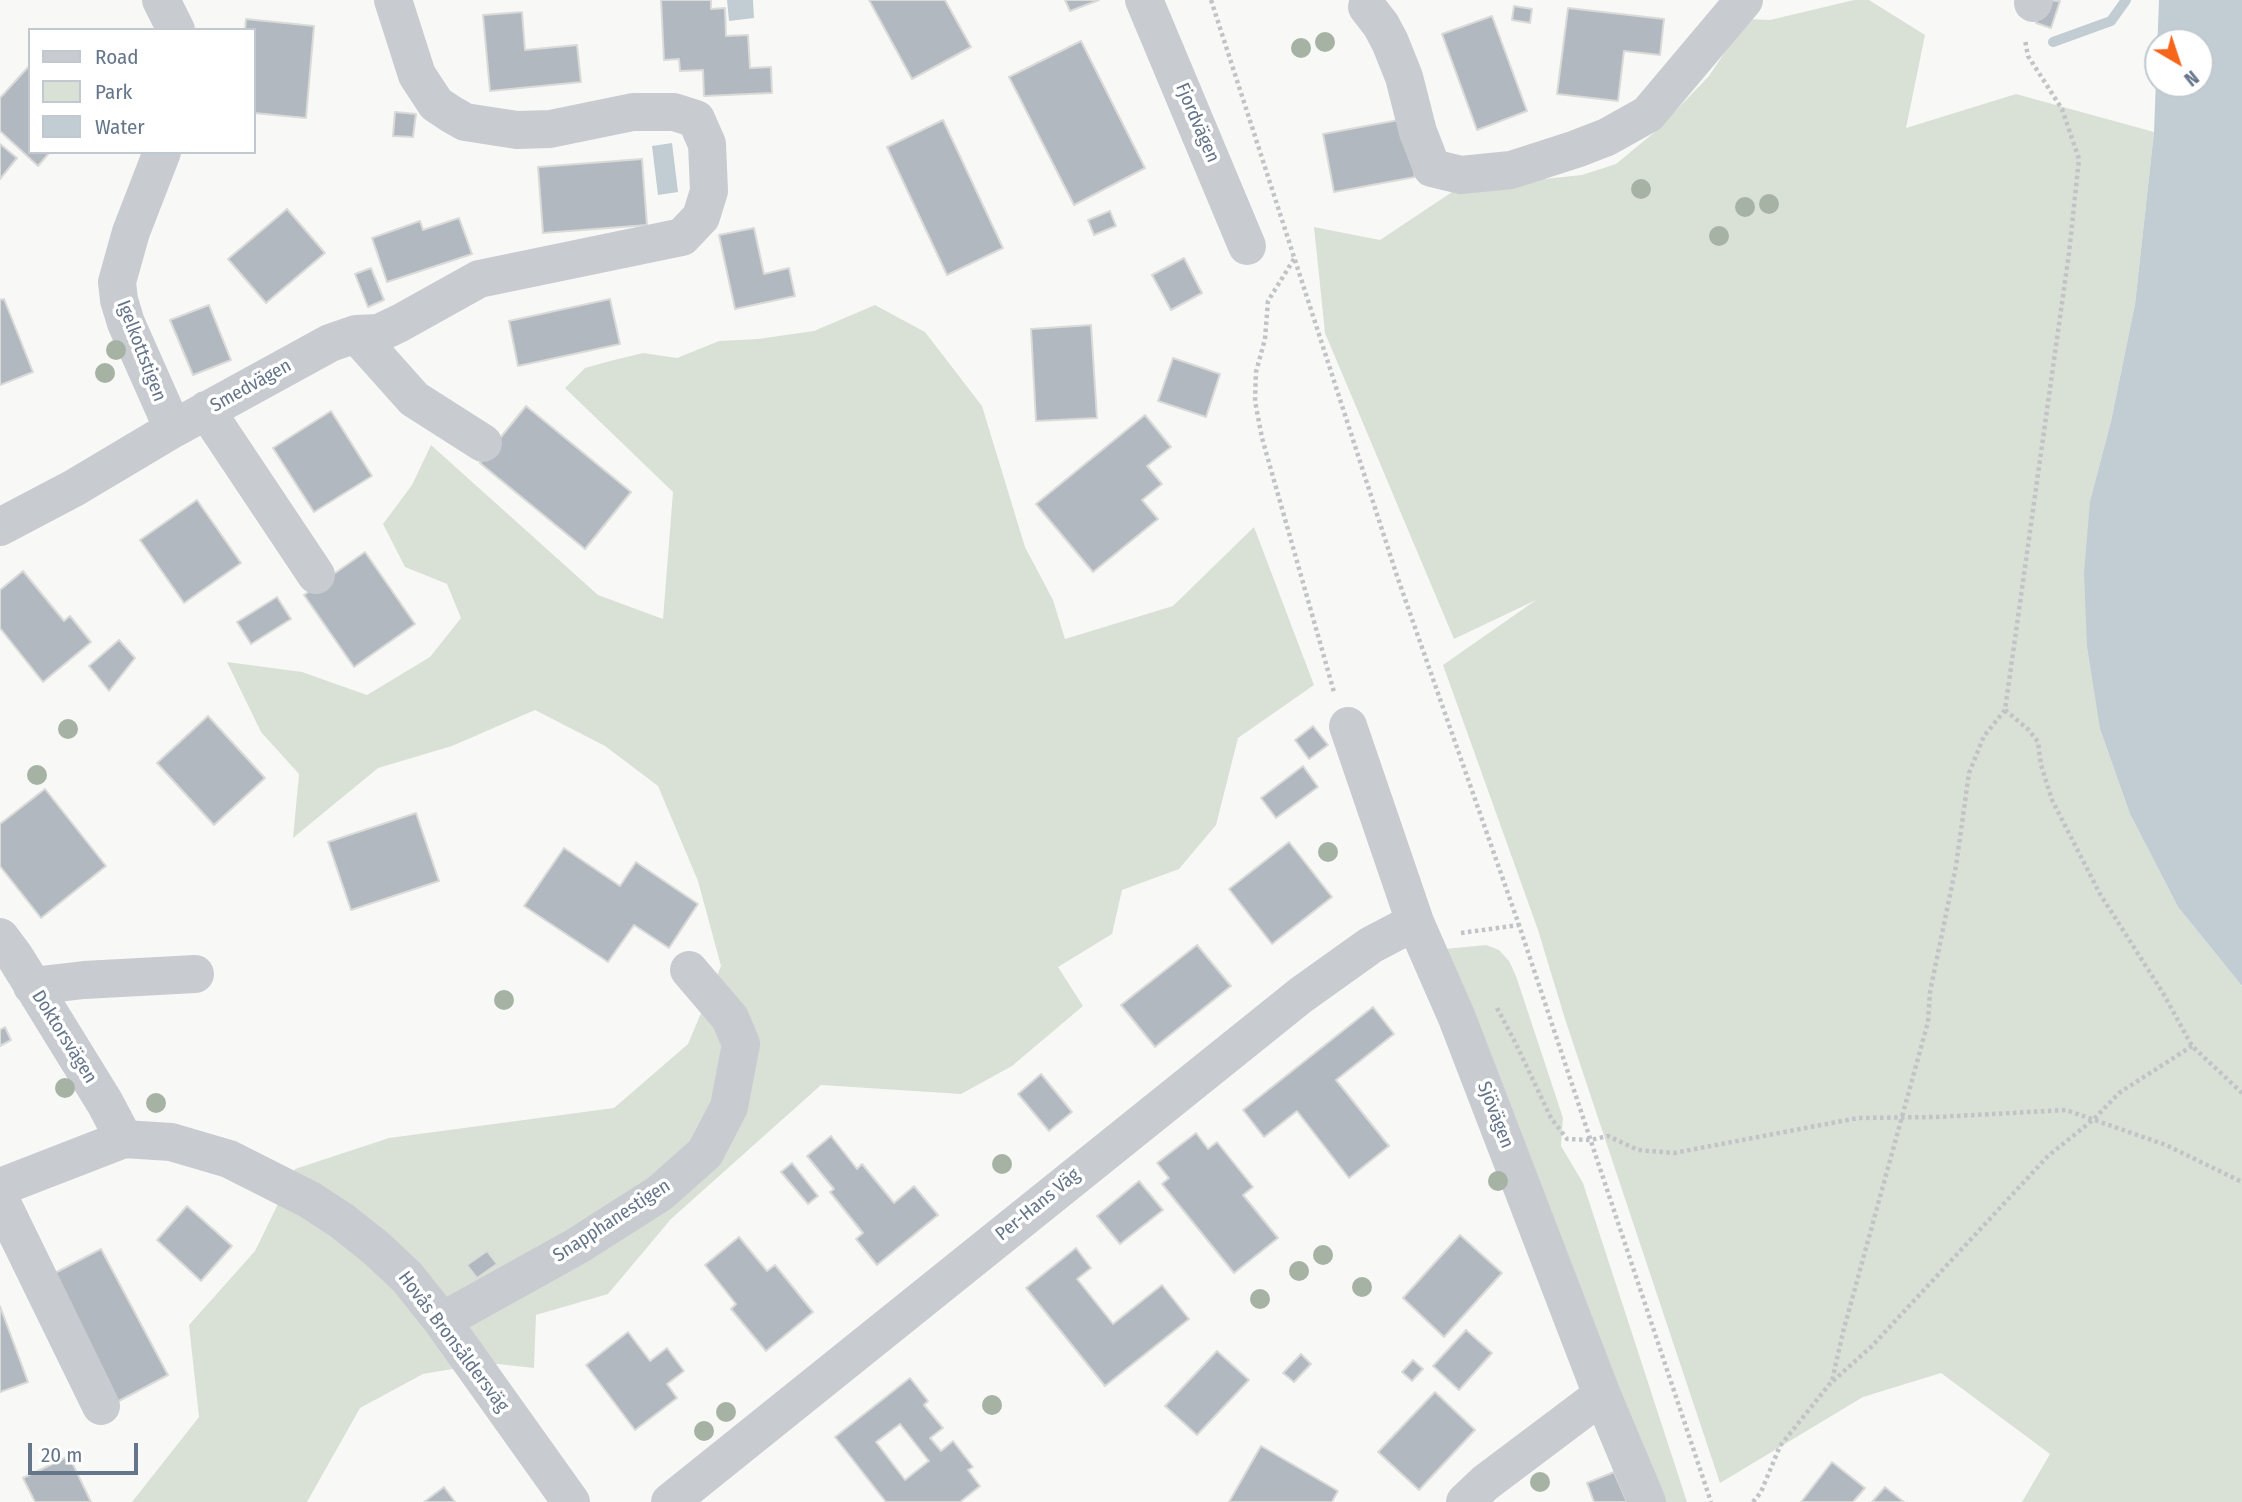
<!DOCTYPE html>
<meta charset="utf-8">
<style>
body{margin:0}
#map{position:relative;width:2242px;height:1502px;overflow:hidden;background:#f8f9f6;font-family:"Fira Sans Condensed",sans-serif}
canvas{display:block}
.legend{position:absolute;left:28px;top:28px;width:228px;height:126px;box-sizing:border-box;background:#fff;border:2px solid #c1c8d0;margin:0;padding:9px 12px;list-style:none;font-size:21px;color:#65758a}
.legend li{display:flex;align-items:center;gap:14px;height:35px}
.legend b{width:35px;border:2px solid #c1c8d0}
.north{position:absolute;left:2144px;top:28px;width:70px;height:70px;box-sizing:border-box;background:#fff;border:2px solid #c1c8d0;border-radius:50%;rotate:141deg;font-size:19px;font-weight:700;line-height:28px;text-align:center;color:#65758a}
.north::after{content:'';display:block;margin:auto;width:24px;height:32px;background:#f5651a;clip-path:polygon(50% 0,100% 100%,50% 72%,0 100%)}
.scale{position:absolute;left:28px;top:1443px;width:110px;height:32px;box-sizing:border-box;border:4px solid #65758a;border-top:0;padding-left:9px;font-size:21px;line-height:24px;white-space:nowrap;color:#65758a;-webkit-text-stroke:5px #fff;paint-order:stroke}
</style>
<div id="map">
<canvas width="2242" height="1502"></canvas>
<ul class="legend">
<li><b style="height:9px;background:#c8cbd0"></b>Road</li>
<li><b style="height:19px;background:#d9e1d6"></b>Park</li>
<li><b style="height:19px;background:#c2cdd3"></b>Water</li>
</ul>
<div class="north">N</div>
<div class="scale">20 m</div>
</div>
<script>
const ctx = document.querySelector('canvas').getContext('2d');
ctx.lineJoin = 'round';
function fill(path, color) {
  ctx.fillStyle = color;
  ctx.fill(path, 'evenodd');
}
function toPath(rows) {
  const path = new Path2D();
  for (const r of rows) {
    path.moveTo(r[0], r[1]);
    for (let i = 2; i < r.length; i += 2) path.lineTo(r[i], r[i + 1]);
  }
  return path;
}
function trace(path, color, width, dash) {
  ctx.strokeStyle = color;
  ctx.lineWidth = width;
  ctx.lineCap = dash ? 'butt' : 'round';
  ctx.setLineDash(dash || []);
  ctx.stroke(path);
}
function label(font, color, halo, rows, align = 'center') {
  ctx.font = font + ' "Fira Sans Condensed",sans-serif';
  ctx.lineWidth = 7;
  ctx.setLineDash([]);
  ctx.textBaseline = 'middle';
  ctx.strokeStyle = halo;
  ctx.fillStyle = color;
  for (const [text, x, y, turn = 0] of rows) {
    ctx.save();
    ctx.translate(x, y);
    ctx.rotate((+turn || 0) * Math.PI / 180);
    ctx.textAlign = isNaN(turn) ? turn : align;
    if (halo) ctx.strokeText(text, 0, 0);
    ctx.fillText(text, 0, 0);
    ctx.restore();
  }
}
const green = toPath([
 [1854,0,1869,0,1925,35,1906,128,2016,94,2154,132,2135,304,2111,421,2090,501,2100,729,2130,814,2178,907,2242,986,2242,1502,2022,1502,2050,1454,1941,1373,1863,1397,1720,1483,1565,1019,1538,930,1443,665,1536,600,1454,639,1325,333,1314,227,1380,240,1458,188,1582,175,1616,164,1656,131,1709,76,1747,19,1770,20],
 [875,305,925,332,982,406,1025,547,1053,600,1065,639,1173,606,1254,527,1314,685,1238,738,1216,825,1179,869,1122,890,1112,934,1058,967,1083,1006,1012,1066,961,1094,821,1085,671,1219,608,1294,536,1315,534,1368,488,1363,423,1374,360,1408,307,1502,132,1502,199,1417,189,1325,255,1251,295,1169,389,1138,614,1108,688,1044,721,966,698,881,658,786,605,746,535,710,452,746,378,768,293,838,299,774,261,732,227,662,302,672,367,695,430,657,461,618,447,584,405,567,383,524,412,485,431,445,598,595,663,619,673,492,565,388,585,368,610,361,643,353,677,358,719,341,758,339,814,331],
 [1486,945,1499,950,1509,961,1516,976,1563,1118,1561,1146,1583,1183,1687,1502,1656,1502,1445,949]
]);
const water = toPath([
 [727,0,753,0,754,18,729,21],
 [2159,0,2242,0,2242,986,2178,907,2130,814,2100,729,2087,646,2084,573,2090,501,2111,421,2135,304,2154,132],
 [2158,42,2200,42,2200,84,2158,84],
 [672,143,678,192,658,195,652,146]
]);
const stream = toPath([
 [2053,42,2111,21,2126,0]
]);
const building = toPath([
 [661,0,711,0,711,9,725,8,726,36,748,35,750,68,771,67,772,93,704,96,703,70,680,71,679,59,664,60,661,0],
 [869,0,945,0,971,47,912,79,869,0],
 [1065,0,1099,0,1070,11,1065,0],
 [2044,0,2060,1,2051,28,2036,23,2044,0],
 [1514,6,1532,9,1530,23,1512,20,1514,6],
 [1568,8,1664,19,1660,55,1624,51,1618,101,1557,94,1568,8],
 [522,12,525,50,577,45,581,82,490,91,483,15,522,12],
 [1492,16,1527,111,1477,130,1442,34,1492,16],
 [246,19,314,26,306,118,254,113,254,30,245,30,246,19],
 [1081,41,1145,168,1074,205,1009,77,1081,41],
 [30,65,30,152,50,152,38,166,0,131,0,98,30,65],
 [395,112,416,114,413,137,393,136,395,112],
 [1404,119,1415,177,1334,192,1323,134,1404,119],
 [943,120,1003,248,947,275,887,147,943,120],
 [0,144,17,158,0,179,0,144],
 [642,159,647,225,543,233,538,167,642,159],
 [287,209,325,253,266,303,228,259,287,209],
 [1110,211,1116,226,1094,235,1088,220,1110,211],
 [459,218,472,254,387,282,372,238,420,221,423,230,459,218],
 [754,228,764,274,789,268,795,296,735,309,719,235,754,228],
 [1184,258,1202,293,1171,310,1152,275,1184,258],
 [371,268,384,300,368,307,355,274,371,268],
 [4,299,33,372,0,385,0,300,4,299],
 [610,299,620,344,518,366,509,321,610,299],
 [209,305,231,360,193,375,170,320,209,305],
 [1091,325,1097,418,1036,421,1031,329,1091,325],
 [1173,358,1220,374,1206,417,1158,401,1173,358],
 [526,406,631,492,585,549,480,463,526,406],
 [331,411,372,476,314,512,273,448,331,411],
 [1145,415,1171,447,1147,466,1162,484,1142,500,1158,519,1093,572,1036,504,1145,415],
 [197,500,241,563,184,603,140,540,197,500],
 [365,552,415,624,354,667,304,595,365,552],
 [23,571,64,621,70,616,91,642,43,682,0,628,0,590,23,571],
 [277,597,291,619,251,644,237,622,277,597],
 [119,640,135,658,109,691,89,666,119,640],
 [208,716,265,778,214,825,157,763,208,716],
 [1313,726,1328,745,1309,759,1295,740,1313,726],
 [1303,766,1318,787,1276,818,1261,798,1303,766],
 [45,789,106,866,41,918,0,866,0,824,45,789],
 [416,813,439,881,351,910,328,842,416,813],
 [1289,842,1332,897,1272,944,1229,889,1289,842],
 [564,848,620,886,636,862,698,904,669,948,634,925,608,962,524,906,564,848],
 [1197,945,1231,986,1155,1047,1121,1005,1197,945],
 [1373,1007,1394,1034,1336,1080,1389,1146,1349,1178,1297,1111,1264,1137,1243,1110,1373,1007],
 [5,1027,11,1040,0,1046,0,1030,5,1027],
 [1041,1074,1072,1112,1049,1131,1018,1094,1041,1074],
 [1196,1133,1208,1149,1217,1142,1253,1187,1243,1195,1278,1238,1234,1273,1162,1184,1169,1178,1157,1163,1196,1133],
 [831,1136,857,1169,862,1164,894,1203,914,1186,938,1215,877,1265,856,1239,863,1233,830,1192,834,1189,807,1156,831,1136],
 [792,1163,818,1196,808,1204,781,1172,792,1163],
 [1139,1181,1163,1210,1120,1244,1097,1216,1139,1181],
 [187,1206,232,1246,201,1281,157,1240,187,1206],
 [1460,1235,1502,1273,1444,1337,1403,1298,1460,1235],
 [739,1237,767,1271,775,1265,813,1312,766,1351,731,1309,736,1304,705,1265,739,1237],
 [1076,1248,1091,1268,1077,1279,1113,1324,1162,1285,1189,1319,1105,1386,1026,1288,1076,1248],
 [101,1249,168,1375,115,1403,49,1276,101,1249],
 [487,1251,497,1264,477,1278,467,1265,487,1251],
 [0,1306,28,1382,0,1392,0,1306],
 [1466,1330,1492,1353,1459,1390,1433,1366,1466,1330],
 [628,1332,650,1361,667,1348,684,1371,667,1384,677,1398,635,1430,586,1365,628,1332],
 [1217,1351,1249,1380,1197,1435,1165,1406,1217,1351],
 [1301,1354,1311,1364,1294,1382,1283,1373,1301,1354],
 [1413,1360,1423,1369,1412,1381,1402,1372,1413,1360],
 [910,1378,928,1401,924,1405,943,1428,930,1438,941,1451,953,1441,973,1467,968,1470,980,1486,960,1502,886,1502,835,1437,910,1378],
 [900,1424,929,1461,905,1480,876,1442,900,1424],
 [1435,1392,1475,1430,1419,1490,1378,1452,1435,1392],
 [1261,1446,1338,1491,1332,1502,1229,1502,1261,1446],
 [69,1456,91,1502,35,1502,23,1478,69,1456],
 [1832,1462,1865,1488,1853,1502,1801,1502,1832,1462],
 [1614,1472,1627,1502,1594,1502,1587,1483,1614,1472],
 [444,1487,455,1502,424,1502,444,1487],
 [1885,1487,1904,1502,1872,1502,1885,1487]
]);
const path = toPath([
 [1211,0,1397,576,1519,925,1711,1502],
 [1294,259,1268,301,1265,339,1256,372,1255,401,1262,438,1334,692],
 [2005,710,2029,730,2038,742,2041,765,2052,800,2100,894,2163,993,2192,1046,2242,1093],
 [1461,933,1519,925],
 [1497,1008,1516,1044,1551,1118,1567,1139,1590,1140,1608,1136,1638,1150,1674,1153,1858,1118,1937,1117,2066,1110,2166,1145,2242,1182],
 [1833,1381,1872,1346,2048,1156,2094,1119,2119,1093,2192,1046],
 [1753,1502,1761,1492,1780,1446,1832,1381,1843,1332,1928,1022,1930,992,1956,866,1969,773,1984,736,2005,710,2069,253,2079,159,2062,109,2028,56,2025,40]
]);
const minor = toPath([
 [161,0,176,30],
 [1144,0,1247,246],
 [2033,3,2034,0],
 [1367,7,1381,25,1390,42,1404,77,1418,132,1432,168,1461,175,1511,170,1576,149,1607,137,1648,114,1744,0],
 [162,152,131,232,117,282,119,300,126,323,173,429],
 [356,334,379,333,400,323,479,279,682,237,701,217,709,191,707,144,696,119,674,112,633,112,550,129,517,130,465,122,451,114,436,104,417,75,393,0],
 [206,410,316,575],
 [0,527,74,488,173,429,330,343,356,334,414,399,483,443],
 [1348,726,1415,922,1457,1018,1602,1395,1647,1502],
 [0,937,15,957,105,1103,124,1139],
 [32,986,84,980,195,974],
 [0,1187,124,1139,171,1142,229,1159,310,1200,342,1221,376,1248,407,1277,442,1321,571,1502],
 [0,1199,101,1406],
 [442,1321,577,1246,660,1193,705,1153,729,1107,741,1044,730,1018,689,970],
 [670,1502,1301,995,1371,945,1415,922],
 [1465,1502,1485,1483,1602,1395]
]);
const trees = [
 [1325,42],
 [1301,48],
 [1641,189],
 [1769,204],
 [1745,207],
 [1719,236],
 [116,350],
 [105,373],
 [68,729],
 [37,775],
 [1328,852],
 [504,1000],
 [65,1088],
 [156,1103],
 [1002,1164],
 [1498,1181],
 [1323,1255],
 [1299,1271],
 [1362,1287],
 [1260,1299],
 [992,1405],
 [726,1412],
 [704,1431],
 [1540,1482]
];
const streetNames = [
 ["Fjordvägen",1197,123,67],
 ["Igelkottstigen",141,351,69],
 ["Smedvägen",251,386,-29],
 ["Doktorsvägen",64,1037,58],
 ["Sjövägen",1495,1115,69],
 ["Per-Hans Väg",1038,1205,-39],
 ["Snapphanestigen",612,1221,-33],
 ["Hovås Bronsåldersväg",453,1342,53]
];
fill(green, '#d9e1d6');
fill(water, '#c2cdd3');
trace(stream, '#c2cdd3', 10);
fill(building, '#b1b8c0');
trace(building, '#dadbd8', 2);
trace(path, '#c1c3c6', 4.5, [3.5, 3.5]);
trace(minor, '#c8cbd0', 38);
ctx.fillStyle = '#a6b3a4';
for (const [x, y] of trees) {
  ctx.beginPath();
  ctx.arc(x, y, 10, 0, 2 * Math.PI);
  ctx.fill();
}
label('19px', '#65758a', '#fff', streetNames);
</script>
